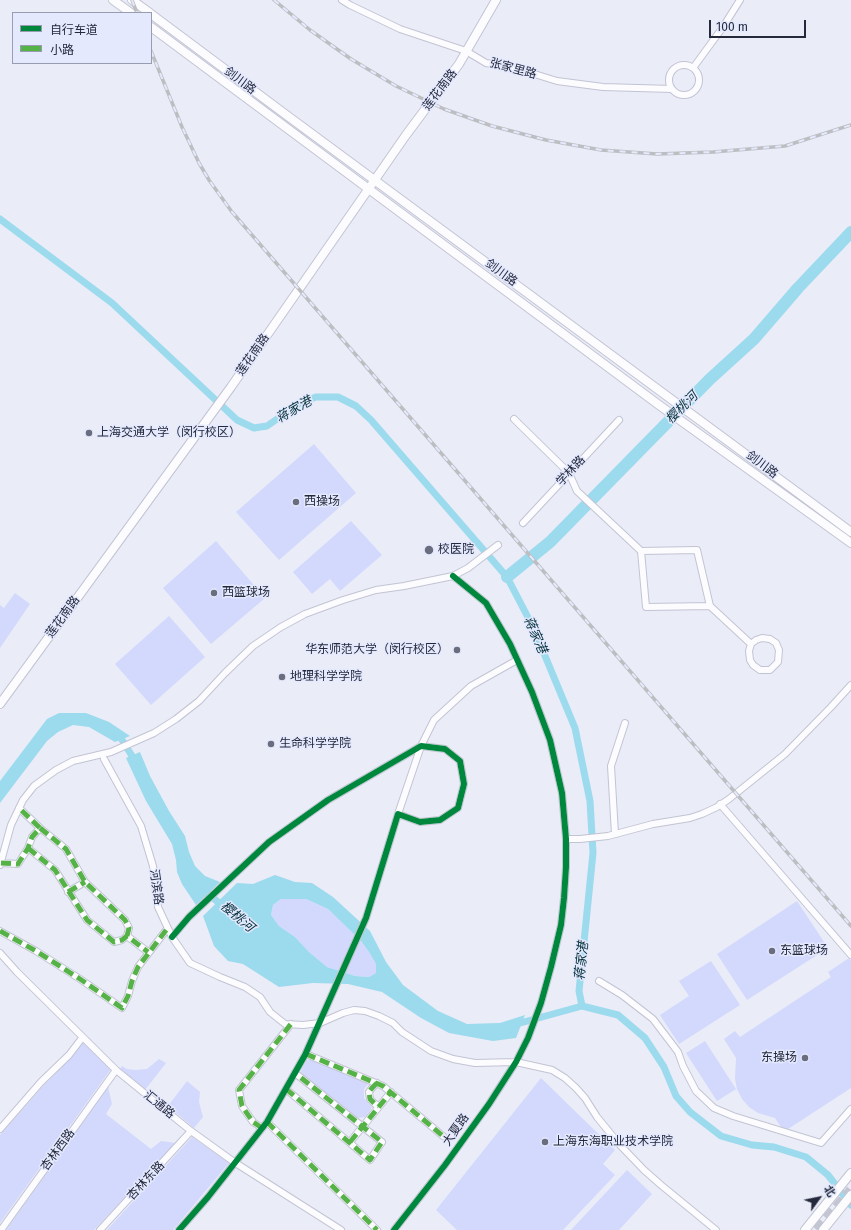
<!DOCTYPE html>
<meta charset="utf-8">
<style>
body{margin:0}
#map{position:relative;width:851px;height:1230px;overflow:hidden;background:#eaecf8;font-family:"Fira Sans","Noto Sans SC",sans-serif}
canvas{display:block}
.legend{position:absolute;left:12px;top:12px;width:140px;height:52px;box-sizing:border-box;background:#e4e9fe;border:1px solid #989cb0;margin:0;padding:5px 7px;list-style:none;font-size:12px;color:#25293c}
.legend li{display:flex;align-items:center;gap:8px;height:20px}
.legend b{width:20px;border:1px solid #989cb0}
.north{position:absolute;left:799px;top:1178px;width:40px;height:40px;-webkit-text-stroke:3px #e4e9fe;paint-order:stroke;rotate:57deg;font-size:11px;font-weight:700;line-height:16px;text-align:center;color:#25293c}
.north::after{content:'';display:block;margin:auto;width:14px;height:18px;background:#25293c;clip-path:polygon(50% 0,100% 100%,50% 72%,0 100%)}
.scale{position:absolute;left:709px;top:20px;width:97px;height:18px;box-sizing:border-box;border:2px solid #25293c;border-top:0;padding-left:5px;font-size:12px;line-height:14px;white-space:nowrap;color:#25293c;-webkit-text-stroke:3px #e4e9fe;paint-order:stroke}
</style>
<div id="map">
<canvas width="851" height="1230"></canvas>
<ul class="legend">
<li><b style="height:5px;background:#00873e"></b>自行车道</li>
<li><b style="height:5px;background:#55b246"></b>小路</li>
</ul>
<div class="north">北</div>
<div class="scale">100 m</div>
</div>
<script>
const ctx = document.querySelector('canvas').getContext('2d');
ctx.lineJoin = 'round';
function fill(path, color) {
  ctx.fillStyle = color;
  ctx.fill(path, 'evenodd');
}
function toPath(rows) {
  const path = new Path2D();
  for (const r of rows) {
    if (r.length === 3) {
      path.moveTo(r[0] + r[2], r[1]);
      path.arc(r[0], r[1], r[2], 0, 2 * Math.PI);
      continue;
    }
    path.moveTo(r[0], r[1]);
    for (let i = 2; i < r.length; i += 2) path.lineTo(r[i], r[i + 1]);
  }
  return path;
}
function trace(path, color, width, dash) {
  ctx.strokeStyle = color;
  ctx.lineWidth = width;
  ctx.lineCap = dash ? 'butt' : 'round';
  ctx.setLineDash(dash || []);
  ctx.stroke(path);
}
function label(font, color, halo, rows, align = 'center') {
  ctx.font = font + ' "Fira Sans","Noto Sans SC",sans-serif';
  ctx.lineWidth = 3;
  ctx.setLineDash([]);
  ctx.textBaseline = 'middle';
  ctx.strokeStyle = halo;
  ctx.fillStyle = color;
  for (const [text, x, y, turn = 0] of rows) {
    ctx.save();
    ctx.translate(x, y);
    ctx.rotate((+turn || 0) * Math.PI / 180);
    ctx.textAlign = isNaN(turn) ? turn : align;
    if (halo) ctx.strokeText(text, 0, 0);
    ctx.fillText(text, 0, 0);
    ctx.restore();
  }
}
const green = toPath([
 [314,444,356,493,279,560,236,512],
 [351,521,382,555,340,591,330,579,312,594,293,572],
 [216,541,265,598,211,644,163,588],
 [15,593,30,604,0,648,0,605,4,608],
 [169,616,205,657,151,705,115,664],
 [281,899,306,899,328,909,361,941,369,952,376,964,376,973,369,977,355,976,327,967,309,952,295,937,279,926,271,915,273,905],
 [797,901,828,948,747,1000,717,954],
 [849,958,851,961,851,1088,788,1129,781,1127,775,1118,758,1113,749,1107,742,1099,737,1089,735,1079,736,1058,724,1039,735,1031,740,1037,831,977,828,972],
 [711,961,740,1005,679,1044,660,1015,689,996,679,981],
 [705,1041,736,1089,717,1101,686,1053],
 [83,1042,111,1069,0,1223,0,1135,45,1084,68,1061],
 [159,1059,166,1063,145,1090,120,1069,122,1066,127,1069,136,1070,147,1069],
 [311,1059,369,1083,364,1089,364,1098,369,1104,372,1107,366,1117,357,1118,300,1074,306,1061],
 [541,1078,615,1150,603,1164,615,1175,563,1230,457,1230,436,1210],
 [187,1081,200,1092,199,1102,203,1117,194,1128,168,1106],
 [108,1087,112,1104,106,1114,151,1149,161,1141,176,1143,94,1230,6,1230],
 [192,1137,229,1163,173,1230,107,1230],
 [627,1170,652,1194,619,1230,571,1230]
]);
const water = toPath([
 [59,713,86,713,109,722,130,736,115,742,89,727,73,725,58,732,47,741,0,803,0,781,47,719],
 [140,752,150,776,169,811,185,836,189,852,195,866,205,876,220,882,196,905,182,884,177,872,176,860,172,844,146,801,126,758],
 [275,875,295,882,312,883,333,897,370,931,386,962,403,985,438,1011,467,1024,500,1023,525,1015,516,1038,493,1041,449,1033,421,1018,382,992,348,984,313,983,279,987,243,964,228,961,214,946,203,916,237,883,253,884],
 [281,899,306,899,328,909,361,941,369,952,376,964,376,973,369,977,355,976,327,967,309,952,295,937,279,926,271,915,273,905]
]);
const canal = toPath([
 [0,219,112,303,237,420,254,428,267,426,300,403,316,397,338,397,356,406,371,420,507,577,533,627,575,728,590,801,593,853,579,991,582,1006,618,1015,645,1038,664,1067,676,1096,690,1112,721,1136,752,1145,774,1147,806,1157,828,1175,851,1205],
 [116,733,119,735,137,764],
 [206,892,224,907],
 [513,1025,582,1006]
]);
const river = toPath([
 [507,577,550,542,710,379,754,339,798,288,851,232]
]);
const highwayTunnel = toPath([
 [817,1230,851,1190]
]);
const minor = toPath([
 [342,0,350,5,400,29,466,51,486,63,515,68,557,81,603,87,672,89],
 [684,80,15],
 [693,68,723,27,740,0],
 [514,419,569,473,577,491,641,551,646,607,710,606],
 [523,523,619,420],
 [641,551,697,550,710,606,751,644,749,651,750,660,753,665,760,670,770,670,778,662,779,650,776,643,770,639,762,638,756,640,751,644],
 [104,759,141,826,153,866,158,907,172,937,190,963,220,977,245,987,260,997,270,1012,285,1024,303,1025,320,1023,343,1013,354,1010,365,1011,379,1016,393,1023,402,1032,431,1051,453,1059,475,1063,516,1062,552,1070,565,1078,576,1088,585,1098,597,1117,619,1144,644,1170,661,1185,716,1230],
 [720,804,851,955],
 [398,814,421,746,434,720,471,686,517,660],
 [40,828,66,849,85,882,125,920,129,928,127,936,148,952],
 [615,834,611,766,625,723],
 [566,839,580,839,608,836,653,824,690,818,702,814,717,807,729,799,785,754,831,707,851,685],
 [28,848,55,870,87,920,114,942,122,940,127,936],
 [1,863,18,864,28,848,32,837,40,828,19,808],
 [0,865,11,825,23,800,34,786,56,770,73,761,111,752,154,733,176,719,199,701,225,673,253,646,281,627,305,614,343,600,376,590,404,586,453,576,468,568,498,545],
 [68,892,85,882],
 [0,931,36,951,80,979,122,1008,128,996,132,981,138,967,167,929],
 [172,937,189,917,269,842,328,800,421,746,445,749,460,761,464,784,458,808,440,820,420,822,398,814,366,918,305,1055,267,1122,208,1197,179,1230],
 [0,953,17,972,116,1070,191,1131,234,1162,341,1230],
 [599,981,622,995,653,1019,678,1052,683,1066,696,1091,714,1108,733,1116,821,1143,851,1109],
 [306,1054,383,1086,443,1136],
 [377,1083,372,1088,369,1092,370,1099,375,1104,379,1106],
 [286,1089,370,1160,382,1142,295,1073],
 [267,1122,377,1230],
 [262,1128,253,1122,242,1106,239,1090,291,1024],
 [0,1129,41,1082,69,1055,82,1038],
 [350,1142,391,1092],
 [1,1230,116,1070],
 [100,1230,191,1131],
 [394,1230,445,1165,489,1104,516,1062,528,1038,541,1003,551,967,561,925,564,898,566,867,566,839,562,793,550,740,532,692,510,644,486,603,453,576]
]);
const major = toPath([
 [113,0,131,13],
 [132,0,150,13],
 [151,14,285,114,851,532],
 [151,27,659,405,851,543],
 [0,704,231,387,406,135,459,64,496,0],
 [805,1230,851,1173],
 [823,1230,851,1195]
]);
const rail = toPath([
 [132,0,137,13],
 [274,0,310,30,351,59,396,86,444,109,492,126,546,140,601,150,657,154,713,152,785,146,851,125],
 [151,51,182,127,199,163,209,180,232,212,851,926]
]);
const quiet = toPath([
 [40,828,66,849,85,882,125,920,129,928,127,936,148,952],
 [28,848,55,870,87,920,114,942,122,940,127,936],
 [1,863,18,864,28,848,32,837,40,828,19,808],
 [68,892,85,882],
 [0,931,36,951,80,979,122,1008,128,996,132,981,138,967,167,929],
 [306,1054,383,1086,443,1136],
 [377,1083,372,1088,369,1092,370,1099,375,1104,379,1106],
 [286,1089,370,1160,382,1142,295,1073],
 [267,1122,377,1230],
 [262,1128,253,1122,242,1106,239,1090,291,1024],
 [350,1142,391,1092]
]);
const cycleway = toPath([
 [172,937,189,917,269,842,328,800,421,746,445,749,460,761,464,784,458,808,440,820,420,822,398,814,366,918,305,1055,267,1122,208,1197,179,1230],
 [394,1230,445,1165,489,1104,516,1062,528,1038,541,1003,551,967,561,925,564,898,566,867,566,839,562,793,550,740,532,692,510,644,486,603,453,576]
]);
const markers = [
 [89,433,4,"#6a6d7e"],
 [296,502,4,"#6a6d7e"],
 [429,550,5,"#6a6d7e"],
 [214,593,4,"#6a6d7e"],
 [457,650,4,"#6a6d7e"],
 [282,677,4,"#6a6d7e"],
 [271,744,4,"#6a6d7e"],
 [772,951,4,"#6a6d7e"],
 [805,1058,4,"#6a6d7e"],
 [545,1142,4,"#6a6d7e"]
];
const streetNames = [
 ["张家里路",513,69,15],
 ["剑川路",240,81,37],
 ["莲花南路",440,90,-53],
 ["剑川路",501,273,36],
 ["莲花南路",253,355,-55],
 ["剑川路",762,465,37],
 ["学林路",571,471,-47],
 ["莲花南路",63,617,-54],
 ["河滨路",156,887,82],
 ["汇通路",159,1105,39],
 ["大夏路",456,1130,-55],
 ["杏林西路",58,1150,-54],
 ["杏林东路",146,1181,-47]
];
const poiNames = [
 ["上海交通大学（闵行校区）",97,433],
 ["西操场",304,502],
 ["校医院",438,550],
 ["西篮球场",222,593],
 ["华东师范大学（闵行校区）",449,650,"right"],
 ["地理科学学院",290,677],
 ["生命科学学院",279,744],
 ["东篮球场",780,951],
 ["东操场",797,1058,"right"],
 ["上海东海职业技术学院",553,1142]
];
const waterNames = [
 ["樱桃河",682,408,-45],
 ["蒋家港",294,410,-30],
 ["蒋家港",535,635,66],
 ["樱桃河",237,917,40],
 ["蒋家港",582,961,-84]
];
fill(green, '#d2d9fc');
fill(water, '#9cdaed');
trace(canal, '#9cdaed', 7);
trace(river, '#9cdaed', 12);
trace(highwayTunnel, '#c3c5d2', 10, [10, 5]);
trace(minor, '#c2c4d3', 8);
trace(major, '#c2c4d3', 10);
trace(minor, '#fcfcfe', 6);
trace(major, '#fcfcfe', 8);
trace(rail, '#bdbec2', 3.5);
trace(rail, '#e4e9fe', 2, [6]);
trace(quiet, '#55b246', 5, [10, 5]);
trace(cycleway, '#00873e', 6);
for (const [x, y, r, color] of markers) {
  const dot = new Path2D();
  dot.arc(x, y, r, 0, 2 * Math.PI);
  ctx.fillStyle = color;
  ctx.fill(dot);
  trace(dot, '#e4e9fe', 1.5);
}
label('12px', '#25293c', '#e4e9fe', streetNames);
label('12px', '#25293c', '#e4e9fe', poiNames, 'left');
label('italic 13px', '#06323b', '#e4e9fe', waterNames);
</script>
